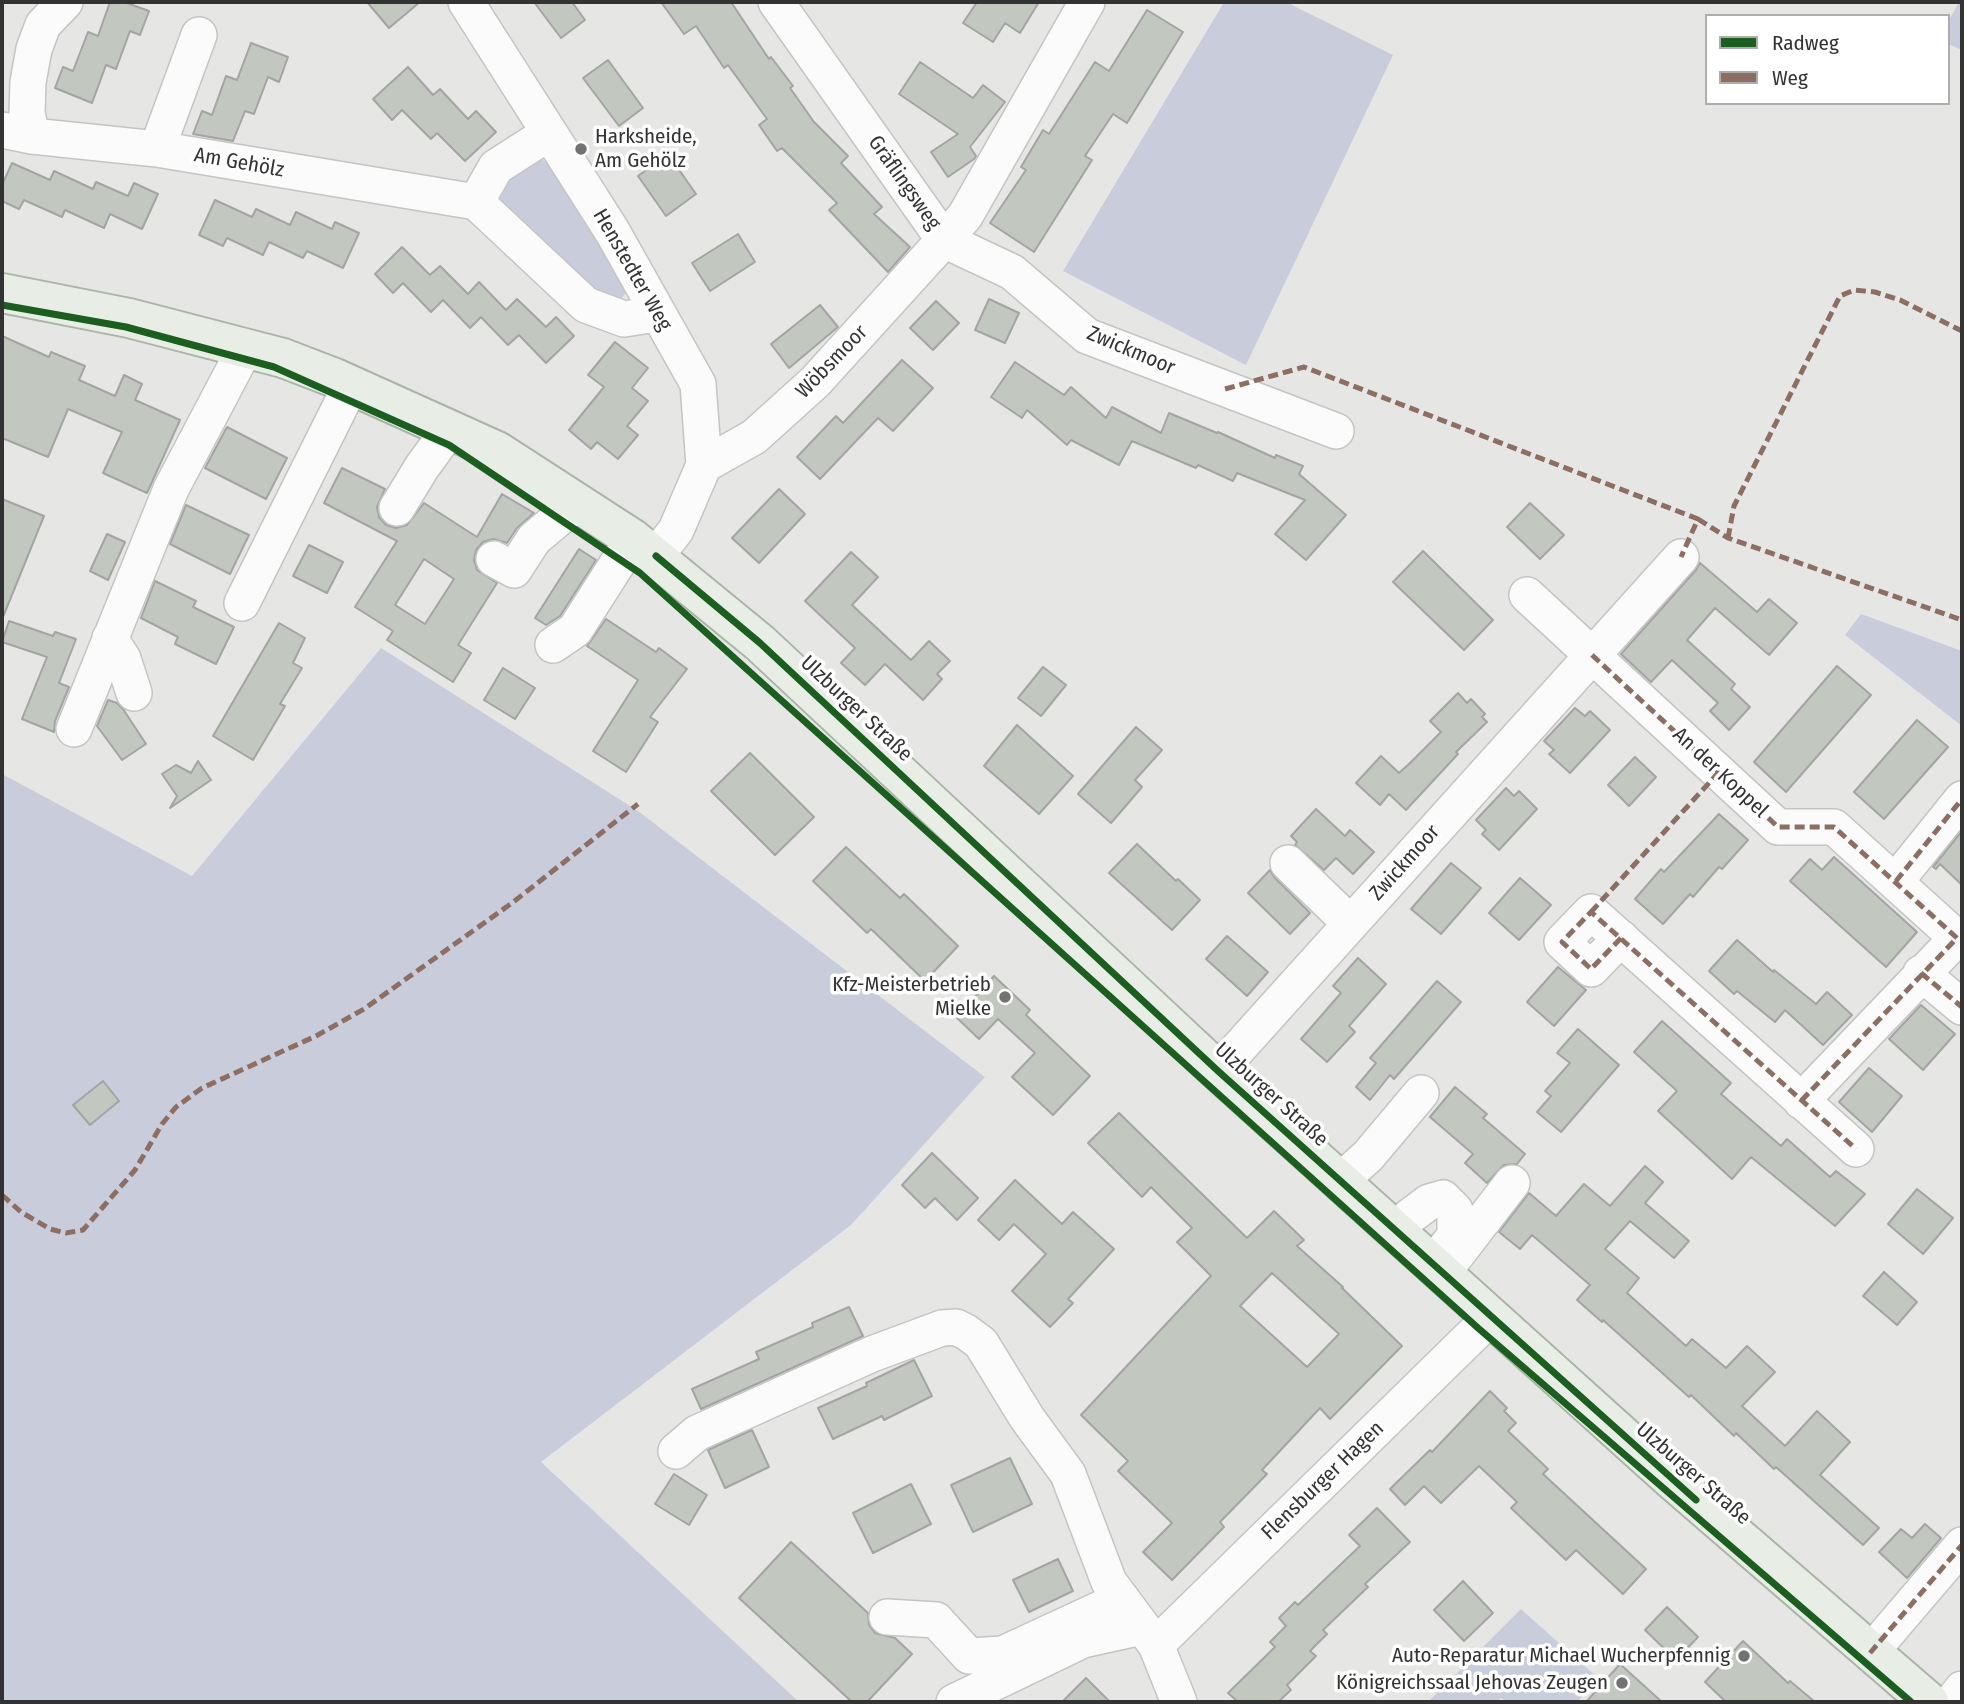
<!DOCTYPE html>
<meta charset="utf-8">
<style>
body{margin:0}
#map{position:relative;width:1964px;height:1704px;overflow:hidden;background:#e6e7e5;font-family:"Fira Sans Condensed",sans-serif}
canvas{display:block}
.frame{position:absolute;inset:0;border:4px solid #323332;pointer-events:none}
.legend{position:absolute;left:1705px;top:14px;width:245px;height:91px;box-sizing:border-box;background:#fff;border:2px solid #adadad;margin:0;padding:9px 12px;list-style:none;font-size:21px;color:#323332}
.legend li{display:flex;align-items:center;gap:14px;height:35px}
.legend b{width:35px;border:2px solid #adadad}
</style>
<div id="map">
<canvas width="1964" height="1704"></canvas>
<div class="frame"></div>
<ul class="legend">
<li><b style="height:9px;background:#1b5e20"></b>Radweg</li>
<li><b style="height:9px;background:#8d6e63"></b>Weg</li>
</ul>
</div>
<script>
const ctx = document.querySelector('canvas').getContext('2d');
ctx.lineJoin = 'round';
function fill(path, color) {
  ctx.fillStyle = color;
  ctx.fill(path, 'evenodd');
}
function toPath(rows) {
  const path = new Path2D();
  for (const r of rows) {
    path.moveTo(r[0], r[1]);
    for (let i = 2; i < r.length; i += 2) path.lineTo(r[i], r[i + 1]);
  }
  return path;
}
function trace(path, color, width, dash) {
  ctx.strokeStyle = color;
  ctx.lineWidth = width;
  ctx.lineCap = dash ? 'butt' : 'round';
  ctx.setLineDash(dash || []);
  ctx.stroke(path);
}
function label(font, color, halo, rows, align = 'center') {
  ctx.font = font + ' "Fira Sans Condensed",sans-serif';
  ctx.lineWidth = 7;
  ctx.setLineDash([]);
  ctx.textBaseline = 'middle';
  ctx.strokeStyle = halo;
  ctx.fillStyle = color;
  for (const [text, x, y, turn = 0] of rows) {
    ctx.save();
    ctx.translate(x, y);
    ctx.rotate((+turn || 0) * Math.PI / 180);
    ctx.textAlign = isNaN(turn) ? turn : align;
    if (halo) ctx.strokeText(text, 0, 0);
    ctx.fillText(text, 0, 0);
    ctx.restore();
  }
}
const green = toPath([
 [1222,2,1290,2,1292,5,1393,55,1246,365,1063,271,1223,4],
 [1959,2,1962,2,1962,50,1948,44,1948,22],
 [541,159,555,168,577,201,626,293,618,302,603,299,501,210,498,194,502,179,530,160],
 [1861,614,1962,651,1962,726,1845,635],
 [381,648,638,811,985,1077,851,1225,541,1462,799,1702,2,1702,2,774,192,876],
 [1521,1609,1599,1679,1577,1702,1507,1702,1501,1698,1497,1702,1428,1702]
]);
const building = toPath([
 [110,2,124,2,149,11,140,35,130,31,116,69,106,65,92,103,55,88,63,67,73,71,88,32,98,36,110,2],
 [367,2,420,2,389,28,367,2],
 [534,2,572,2,585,20,561,38,534,2],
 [661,2,731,2,769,59,771,57,793,86,790,88,814,122,848,156,841,163,882,207,874,214,910,247,888,272,829,210,837,203,782,148,777,151,759,125,767,119,728,65,724,68,696,26,684,34,661,2],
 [977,2,1039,2,1020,33,1005,23,993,42,963,23,977,2],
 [1147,10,1183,32,1127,123,1113,114,1085,156,1092,160,1034,252,990,223,1026,170,1021,167,1043,130,1049,134,1095,62,1109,71,1147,10],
 [251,43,288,57,279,82,268,77,254,114,245,111,233,141,193,134,202,111,212,115,226,76,237,80,251,43],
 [608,60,643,108,619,126,583,78,608,60],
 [920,62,973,98,983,85,1005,102,970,147,976,156,974,159,948,177,931,152,958,134,899,94,920,62],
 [408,67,433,95,440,89,468,119,476,111,496,132,465,161,437,133,431,139,402,110,392,120,373,99,408,67],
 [668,154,696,194,666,216,638,176,668,154],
 [12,163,50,180,54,171,93,189,96,182,128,196,134,183,158,194,142,229,110,214,104,228,65,210,62,217,24,200,19,209,2,201,2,185,12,163],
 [215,200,252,217,256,209,290,225,296,212,332,229,335,222,359,233,343,268,307,251,303,258,269,242,263,255,227,238,223,246,199,235,215,200],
 [738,234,755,262,710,291,692,263,738,234],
 [402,247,430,275,440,266,468,294,479,282,506,310,517,299,546,327,556,317,574,336,546,363,519,335,508,345,481,317,470,328,443,300,431,312,403,283,393,293,375,274,402,247],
 [989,299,1019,313,1005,343,975,330,989,299],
 [936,301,959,323,933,350,910,328,936,301],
 [820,305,838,327,789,368,771,344,820,305],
 [2,336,49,357,51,352,85,366,79,380,115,396,124,375,142,384,135,400,180,420,147,493,103,473,122,432,68,409,48,457,2,438,2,336],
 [615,342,648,368,632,388,648,401,627,426,638,435,618,459,597,442,591,449,569,430,604,387,588,375,615,342],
 [902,360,933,388,893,431,878,418,820,479,797,457,836,416,843,423,902,360],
 [1015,362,1064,395,1071,387,1106,418,1112,407,1161,433,1169,413,1217,433,1218,432,1275,458,1276,455,1303,466,1299,474,1346,515,1306,560,1275,534,1305,500,1237,473,1233,481,1198,465,1196,468,1132,441,1119,465,1071,440,1067,445,1027,410,1022,418,991,397,1015,362],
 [227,427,287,458,266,499,205,468,227,427],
 [342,468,385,489,377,507,379,517,386,525,396,528,407,525,424,503,477,537,502,494,534,513,517,528,507,543,493,539,483,542,476,550,474,560,477,570,497,583,458,645,471,653,453,682,387,640,393,631,355,607,397,541,324,503,342,468],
 [424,559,454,579,425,624,395,605,424,559],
 [779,489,805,514,759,563,732,538,779,489],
 [2,499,44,516,3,617,2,617,2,499],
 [1530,503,1564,535,1540,559,1507,527,1530,503],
 [186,505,249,535,230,574,170,544,186,505],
 [107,534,125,542,108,580,90,571,107,534],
 [309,545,343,562,327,593,293,576,309,545],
 [579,549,596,560,560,616,546,625,535,618,579,549],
 [1423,551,1493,620,1464,650,1393,582,1423,551],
 [851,552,878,577,852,605,911,660,929,641,950,661,937,674,942,679,923,700,885,664,865,685,841,663,855,648,805,601,851,552],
 [1700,563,1757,612,1769,599,1797,623,1769,655,1715,608,1687,640,1735,684,1731,689,1750,707,1729,730,1710,711,1718,703,1672,660,1651,682,1621,654,1696,570,1700,563],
 [155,581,196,601,193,607,234,627,216,664,175,644,178,637,141,618,155,581],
 [606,619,656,652,659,648,687,669,650,717,658,722,626,772,593,751,638,680,587,646,606,619],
 [9,621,53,636,55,632,76,639,59,683,69,687,55,721,54,732,22,719,47,657,2,642,9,621],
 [279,623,305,638,293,663,302,668,280,704,285,706,253,760,213,736,279,623],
 [1837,666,1871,695,1786,792,1754,762,1837,666],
 [1043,667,1066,685,1041,716,1018,698,1043,667],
 [503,668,535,688,515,719,484,700,503,668],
 [1458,693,1467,703,1471,699,1485,714,1482,717,1487,722,1456,752,1458,754,1406,810,1389,794,1380,805,1356,783,1381,756,1399,773,1409,764,1441,732,1430,721,1458,693],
 [108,700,117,703,123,709,146,744,122,760,97,726,108,700],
 [1575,708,1585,716,1590,711,1610,730,1570,773,1549,754,1554,750,1544,741,1575,708],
 [1917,720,1948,747,1884,819,1854,792,1917,720],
 [1017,725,1073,776,1039,814,984,766,1017,725],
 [1136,727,1162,750,1135,780,1142,787,1111,823,1078,794,1136,727],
 [750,753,814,817,775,855,711,791,750,753],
 [1635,757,1656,777,1629,806,1608,785,1635,757],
 [198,761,211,780,170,808,177,796,162,774,176,765,191,773,198,761],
 [1506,788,1514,796,1519,791,1537,809,1499,850,1482,834,1486,830,1476,820,1506,788],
 [1316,809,1345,836,1350,830,1374,852,1353,874,1336,858,1324,870,1295,845,1297,842,1291,836,1316,809],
 [1719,814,1748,840,1722,869,1719,867,1693,897,1690,894,1663,924,1635,899,1661,869,1664,872,1719,814],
 [1962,831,1962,885,1940,864,1936,869,1933,867,1962,831],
 [1137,844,1176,881,1178,879,1200,900,1172,930,1109,873,1137,844],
 [846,847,900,898,904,894,958,946,925,981,871,929,867,933,813,881,846,847],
 [1834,857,1917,932,1886,967,1790,881,1810,859,1822,870,1834,857],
 [1451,863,1481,888,1441,934,1411,909,1451,863],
 [1270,870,1274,877,1310,913,1290,934,1248,893,1270,870],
 [1520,878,1551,905,1519,940,1489,913,1520,878],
 [1227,936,1268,972,1247,996,1206,959,1227,936],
 [1737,940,1773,972,1774,970,1816,1004,1827,992,1852,1015,1823,1045,1785,1010,1775,1022,1737,991,1734,994,1709,971,1737,940],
 [1358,958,1386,984,1349,1026,1355,1032,1327,1062,1301,1039,1341,993,1333,986,1358,958],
 [1558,967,1586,990,1554,1026,1527,1002,1558,967],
 [994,976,1030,1010,1026,1015,1090,1076,1053,1115,1012,1077,1035,1053,998,1019,979,1039,956,1017,994,976],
 [1437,981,1461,1002,1394,1079,1390,1075,1370,1100,1356,1087,1376,1063,1370,1058,1437,981],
 [1921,1005,1955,1034,1923,1070,1889,1039,1921,1005],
 [1662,1021,1731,1083,1721,1094,1781,1146,1787,1139,1830,1177,1836,1171,1865,1194,1835,1226,1751,1157,1732,1179,1658,1111,1677,1091,1634,1052,1662,1021],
 [1578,1029,1619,1065,1561,1132,1537,1112,1551,1096,1545,1091,1570,1063,1557,1053,1578,1029],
 [1869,1068,1902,1096,1872,1132,1839,1102,1869,1068],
 [103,1081,119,1101,90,1125,73,1105,103,1081],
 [1455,1087,1487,1114,1483,1118,1525,1154,1517,1164,1504,1165,1487,1183,1465,1163,1473,1154,1430,1117,1455,1087],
 [1119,1113,1247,1238,1274,1211,1304,1240,1297,1246,1343,1287,1342,1288,1402,1346,1330,1419,1320,1408,1262,1470,1267,1474,1220,1522,1224,1527,1172,1580,1143,1552,1172,1523,1118,1471,1128,1461,1081,1415,1211,1276,1177,1242,1192,1228,1151,1187,1142,1197,1088,1143,1119,1113],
 [1272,1273,1339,1334,1307,1367,1240,1306,1272,1273],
 [932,1153,978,1198,957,1220,935,1198,925,1208,902,1185,932,1153],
 [1645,1166,1663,1182,1645,1203,1689,1241,1674,1258,1630,1221,1605,1249,1639,1278,1627,1293,1686,1346,1692,1339,1726,1368,1747,1346,1775,1372,1742,1406,1785,1446,1817,1411,1850,1442,1820,1475,1879,1528,1863,1545,1776,1467,1774,1469,1736,1433,1734,1436,1691,1395,1689,1397,1603,1320,1602,1322,1577,1300,1590,1285,1532,1235,1520,1249,1499,1232,1529,1193,1556,1216,1584,1184,1610,1206,1645,1166],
 [1015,1180,1062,1224,1073,1212,1114,1249,1068,1299,1073,1303,1050,1327,1012,1291,1046,1254,1014,1224,999,1240,978,1220,1015,1180],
 [1917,1189,1953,1218,1923,1254,1888,1224,1917,1189],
 [1884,1272,1917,1302,1897,1325,1863,1296,1884,1272],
 [849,1307,863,1336,701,1409,692,1389,759,1359,756,1352,813,1327,812,1323,849,1307],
 [914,1360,932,1396,884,1420,882,1416,833,1439,818,1408,867,1386,866,1383,914,1360],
 [1490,1391,1507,1408,1504,1411,1516,1423,1508,1431,1548,1469,1543,1474,1646,1569,1623,1594,1576,1550,1566,1560,1511,1508,1517,1502,1479,1466,1441,1503,1424,1486,1405,1505,1390,1489,1430,1450,1432,1452,1490,1391],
 [752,1430,769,1467,725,1488,708,1450,752,1430],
 [1010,1458,1032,1504,973,1532,951,1485,1010,1458],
 [674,1474,707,1495,689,1525,655,1504,674,1474],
 [911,1484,931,1524,873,1553,853,1513,911,1484],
 [1377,1508,1410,1542,1365,1584,1368,1587,1323,1630,1327,1634,1310,1651,1316,1656,1287,1685,1291,1690,1278,1702,1238,1702,1228,1693,1275,1647,1270,1642,1286,1626,1279,1618,1295,1602,1298,1605,1360,1546,1349,1535,1377,1508],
 [1925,1524,1941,1538,1907,1578,1879,1552,1901,1529,1912,1538,1925,1524],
 [791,1542,868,1613,869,1625,875,1633,895,1638,912,1654,867,1702,852,1702,739,1598,791,1542],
 [1058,1559,1073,1591,1029,1612,1013,1580,1058,1559],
 [1463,1581,1493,1613,1464,1641,1434,1610,1463,1581],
 [1667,1607,1698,1637,1676,1660,1645,1630,1667,1607],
 [1743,1641,1788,1683,1790,1681,1815,1702,1726,1702,1705,1682,1743,1641],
 [1620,1664,1662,1702,1586,1702,1620,1664],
 [1086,1678,1110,1702,1062,1702,1086,1678]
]);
const minor = toPath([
 [466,2,612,231,698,384,704,465,676,530,656,556],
 [776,2,944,240,965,216,1087,2],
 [2,130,32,136,157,149,476,202,586,305,624,319,657,314],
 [32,136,27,113,28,82,34,49,43,25,65,2],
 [157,149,199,35],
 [476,202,496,167,549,133],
 [704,465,754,437,815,382,944,240,1012,272,1087,336,1336,431],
 [397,508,422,467,441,441,452,431],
 [494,559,514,570,534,539,578,502],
 [1527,595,1778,827,1834,827,1957,938,1801,1101],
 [242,603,351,385],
 [110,638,123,659,134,693],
 [553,645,575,630,633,539],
 [74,729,171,489,240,358,242,348],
 [1288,863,1350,923],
 [1896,881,1962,799],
 [1621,938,1591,969,1562,942,1591,912,1856,1149],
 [1921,973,1962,1007],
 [1218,1071,1681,557],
 [1340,1181,1368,1156,1421,1093],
 [1396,1232,1409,1217,1429,1202,1443,1198,1455,1210,1455,1236,1432,1264],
 [1451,1262,1512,1183],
 [676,1451,697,1433,872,1354,942,1328,956,1327,966,1332,981,1343,1027,1418,1068,1474,1109,1582,1156,1645,1179,1702],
 [887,1617,936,1620,969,1656,1003,1654,1122,1599],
 [1156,1645,1491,1317],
 [1870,1653,1962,1545],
 [954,1702,1083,1640,1142,1627],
 [1952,1702,1962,1689]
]);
const major = toPath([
 [2,293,129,318,283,358,335,378,497,451,633,539,760,643,1218,1071,1672,1480,1929,1702]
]);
const quiet = toPath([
 [1225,389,1304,367,1698,519,1681,557],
 [1698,519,1728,538,1962,620],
 [1728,538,1734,506,1840,296,1854,290,1875,292,1900,300,1962,331],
 [1592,655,1778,827,1834,827,1957,938,1801,1101],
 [1896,881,1962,799],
 [1591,912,1719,772],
 [1621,938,1591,969,1562,942,1591,912,1856,1149],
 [1921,973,1962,1007],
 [2,1195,21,1212,50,1229,66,1233,83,1230,135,1170,162,1124,176,1107,202,1088,316,1036,364,1009,512,903,638,804],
 [1870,1653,1962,1545]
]);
const cycleway = toPath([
 [2,305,126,327,274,367,449,445,640,573,1478,1328,1911,1702],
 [656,556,760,643,1218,1071,1696,1500]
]);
const markers = [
 [581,149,7,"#717271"],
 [1005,997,7,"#717271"],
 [1744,1656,7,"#717271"],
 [1622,1683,7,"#717271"]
];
const poiNames = [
 ["Harksheide,",595,137,"left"],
 ["Am Gehölz",595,161,"left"],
 ["Kfz-Meisterbetrieb",991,985],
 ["Mielke",991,1009],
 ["Auto-Reparatur Michael Wucherpfennig",1730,1656],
 ["Königreichssaal Jehovas Zeugen",1608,1683]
];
const streetNames = [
 ["Am Gehölz",239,163,10],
 ["Gräflingsweg",904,183,55],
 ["Henstedter Weg",632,270,60],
 ["Zwickmoor",1131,351,23],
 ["Wöbsmoor",832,362,-46],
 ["Ulzburger Straße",856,709,43],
 ["An der Koppel",1720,773,43],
 ["Zwickmoor",1405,863,-48],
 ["Ulzburger Straße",1271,1095,42],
 ["Ulzburger Straße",1693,1474,41],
 ["Flensburger Hagen",1323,1481,-44]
];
fill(green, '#c9ccdb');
fill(building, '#c2c8c0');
trace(building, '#a3a4a3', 2);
trace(minor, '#c4c5c3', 38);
trace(major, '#aab4a7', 42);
trace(minor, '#fbfbfb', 35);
trace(major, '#e8eee6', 38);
trace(quiet, '#8d6e63', 5, [10, 5]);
trace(cycleway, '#1b5e20', 7);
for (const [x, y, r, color] of markers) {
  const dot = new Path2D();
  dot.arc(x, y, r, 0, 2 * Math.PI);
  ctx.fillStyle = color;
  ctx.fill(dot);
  trace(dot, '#fff', 2.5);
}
label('21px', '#323332', '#fff', poiNames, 'right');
label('21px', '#323332', '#fff', streetNames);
</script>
